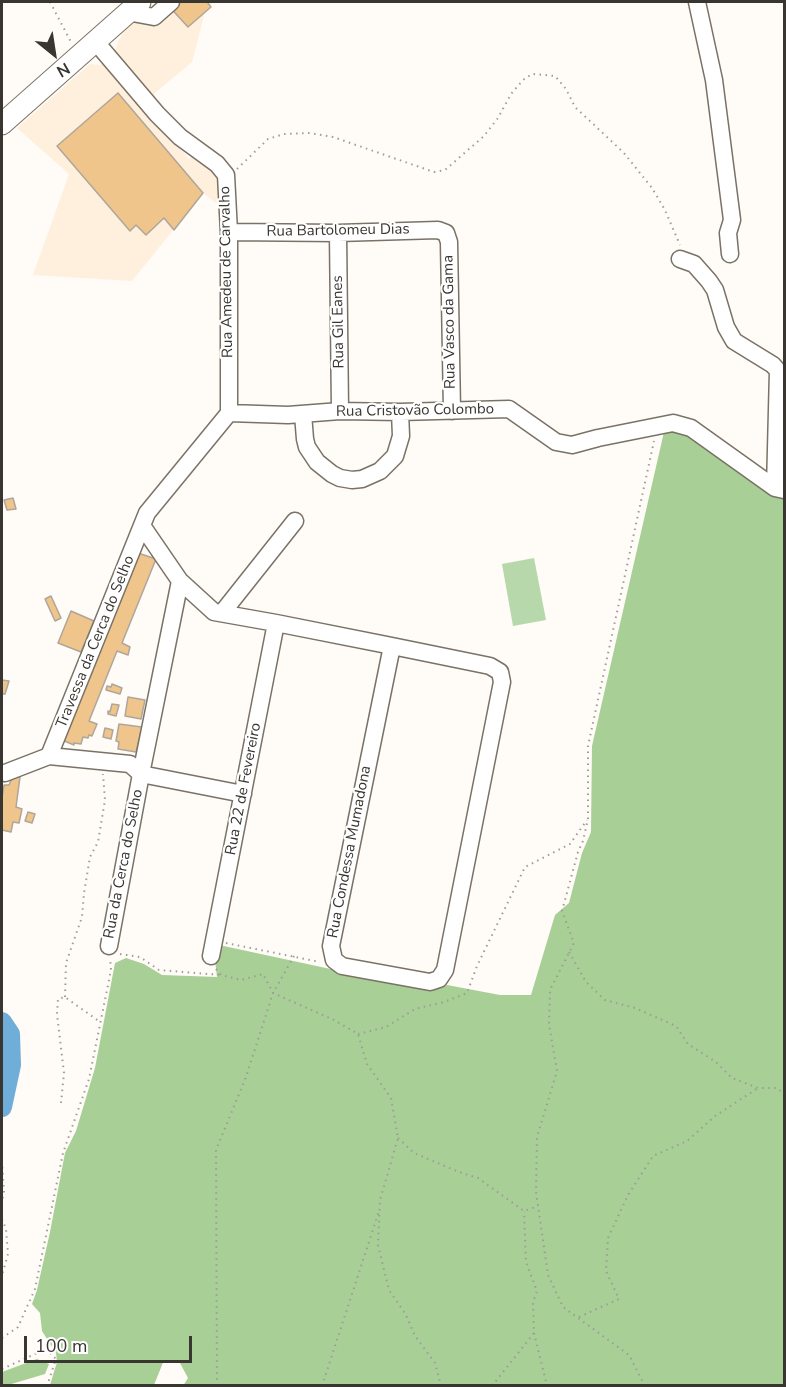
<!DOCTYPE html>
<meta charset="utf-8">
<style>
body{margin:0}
#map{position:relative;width:786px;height:1387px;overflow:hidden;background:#fffbf6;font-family:"Nunito Sans",sans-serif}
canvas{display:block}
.frame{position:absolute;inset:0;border:3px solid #393530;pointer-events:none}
.north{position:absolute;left:24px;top:24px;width:60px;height:60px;-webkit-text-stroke:4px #fff;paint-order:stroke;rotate:150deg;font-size:16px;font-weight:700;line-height:24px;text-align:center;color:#393530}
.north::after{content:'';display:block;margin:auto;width:21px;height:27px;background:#393530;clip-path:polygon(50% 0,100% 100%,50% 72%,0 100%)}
.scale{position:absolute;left:24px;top:1336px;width:168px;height:27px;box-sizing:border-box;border:3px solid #393530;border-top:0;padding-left:8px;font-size:18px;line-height:21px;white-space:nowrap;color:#393530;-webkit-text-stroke:4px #fff;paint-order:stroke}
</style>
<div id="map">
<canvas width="786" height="1387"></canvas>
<div class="frame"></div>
<div class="north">N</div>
<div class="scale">100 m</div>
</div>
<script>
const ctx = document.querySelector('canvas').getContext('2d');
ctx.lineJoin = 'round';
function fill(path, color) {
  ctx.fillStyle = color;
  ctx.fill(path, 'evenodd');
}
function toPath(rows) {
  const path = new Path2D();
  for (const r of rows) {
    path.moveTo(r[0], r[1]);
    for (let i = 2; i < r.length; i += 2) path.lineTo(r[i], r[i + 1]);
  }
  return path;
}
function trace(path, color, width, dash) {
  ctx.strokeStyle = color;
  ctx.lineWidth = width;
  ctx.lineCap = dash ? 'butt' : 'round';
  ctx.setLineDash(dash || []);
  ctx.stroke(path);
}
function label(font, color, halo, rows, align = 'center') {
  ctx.font = font + ' "Nunito Sans",sans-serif';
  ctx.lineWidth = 4.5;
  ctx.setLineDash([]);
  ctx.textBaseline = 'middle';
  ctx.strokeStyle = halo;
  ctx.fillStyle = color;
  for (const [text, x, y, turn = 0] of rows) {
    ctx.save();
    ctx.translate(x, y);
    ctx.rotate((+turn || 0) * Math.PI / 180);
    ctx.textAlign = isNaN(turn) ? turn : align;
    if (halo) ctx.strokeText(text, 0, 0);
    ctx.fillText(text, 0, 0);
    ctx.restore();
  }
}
const built = toPath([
 [157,2,213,2,210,5,211,7,205,12,192,62,149,98,143,107,189,159,194,154,214,171,220,180,221,207,203,193,132,281,33,275,69,174,17,128,90,64,100,65,116,49,118,41,126,29]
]);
const green = toPath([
 [534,558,546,620,513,626,502,564]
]);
const forest = toPath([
 [683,430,784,497,784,1385,183,1386,188,1378,180,1363,164,1360,154,1385,50,1385,57,1362,56,1353,42,1331,40,1313,32,1304,37,1290,50,1232,65,1153,76,1131,95,1068,115,963,126,958,144,964,162,975,217,977,215,960,219,945,428,990,447,985,500,995,531,995,555,915,569,903,582,853,591,832,592,746,664,432],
 [37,1359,49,1364,45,1374,8,1385,2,1385,2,1372]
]);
const river = toPath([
 [2,1022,10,1034,11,1065,2,1107]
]);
const building = toPath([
 [165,2,207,2,211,7,188,27,165,2],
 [118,93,203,193,174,230,164,218,146,235,136,225,130,231,57,146,118,93],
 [13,498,16,509,7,510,4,500,13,498],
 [138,553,156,559,122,643,130,647,128,655,117,651,89,721,97,724,92,736,89,735,88,738,83,737,81,744,74,743,74,745,62,740,138,553],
 [51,596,61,618,55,621,45,599,51,596],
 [71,611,94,621,81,652,58,643,71,611],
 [2,680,9,681,5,694,2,694,2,680],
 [112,684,122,688,120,694,106,690,107,686,111,687,112,684],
 [128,697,145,700,141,719,125,716,128,697],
 [112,704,119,705,116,716,108,714,108,711,110,712,112,704],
 [119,724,142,727,136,752,118,749,119,742,116,741,119,724],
 [105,728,113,730,111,739,103,737,105,728],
 [13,776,20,777,16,807,22,809,19,823,13,822,11,832,2,830,2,798,4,785,9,785,13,776],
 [28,812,35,814,32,823,25,821,28,812]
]);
const path = toPath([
 [50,2,71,42],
 [237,169,268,139,284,134,310,133,333,137,434,172,445,170,484,136,498,118,511,94,523,80,532,74,545,75,555,76,566,89,575,107,624,153,652,188,665,210,680,245],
 [226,943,320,962],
 [569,952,586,982,605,1000,635,1008,676,1026,688,1044,716,1062,732,1078,758,1088,776,1088,784,1093],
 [120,954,140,957,159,970,221,975],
 [294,956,273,993,334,1020,358,1034,367,1064,391,1098,398,1138,380,1200,378,1245,389,1290,406,1315,415,1336,435,1363,441,1386],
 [216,969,221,975,241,980,263,974,273,993,246,1077,216,1150,217,1386],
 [65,997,66,963,82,917,84,893,90,857,98,842,105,800,103,774],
 [358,1034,386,1027,415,1009,444,1002,467,993,477,966,525,867,570,844,587,820],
 [61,1103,64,1073,57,1014,58,999,65,997,100,1022],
 [398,1138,414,1153,459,1172,478,1178,524,1211,538,1206],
 [2,1161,4,1193,2,1200],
 [2,1219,6,1229,8,1254,2,1275],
 [579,1317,619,1299,606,1271,608,1238,628,1195,653,1156,687,1141,715,1116,758,1088],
 [534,1333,547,1386],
 [2,1338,18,1327,35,1289,63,1153,89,1079,111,970,110,958],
 [2,1369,46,1349,56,1359,47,1386],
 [322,1386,379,1211],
 [492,1386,534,1333,533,1302,537,1291,526,1262,524,1211],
 [645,1386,629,1355,563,1307,548,1275,536,1192,537,1137,557,1071,549,1024,550,990,574,943,562,911,578,852,583,841,588,819,588,746,654,441]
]);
const minor = toPath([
 [697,2,714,80,732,220,728,233,730,254],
 [127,12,154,17,171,2],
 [95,41,157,114,180,137,217,164,226,175,229,232,229,413],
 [229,232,338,233,438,230,446,233,449,242,452,411],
 [338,233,340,411],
 [680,259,694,264,709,281,715,290,726,327,734,341,773,365,778,371,775,488],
 [229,413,288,415,340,411,400,412,509,409,556,442,572,445,598,438,673,423,691,428,775,488,784,490],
 [303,414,305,439,307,447,317,462,332,474,340,478,352,480,362,479,380,471,395,456,401,436,400,412],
 [143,527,180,581,214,612,276,623,392,646,490,666,500,672,502,682,445,970,439,979,430,982,342,966,334,960,331,946,392,646],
 [222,613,295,521],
 [49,756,147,513,229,413],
 [5,773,49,756,130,764,141,774,243,794],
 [109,946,141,774,180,581],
 [211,956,276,623]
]);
const major = toPath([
 [2,124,140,2]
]);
const streetNames = [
 ["Rua Bartolomeu Dias",338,231,-1],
 ["Rua Amedeu de Carvalho",227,272,-91],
 ["Rua Gil Eanes",339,322,-91],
 ["Rua Vasco da Gama",450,322,-91],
 ["Rua Cristovão Colombo",415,411,-1],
 ["Travessa da Cerca do Selho",96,642,-68],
 ["Rua 22 de Fevereiro",244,789,-79],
 ["Rua Condessa Mumadona",350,852,-79],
 ["Rua da Cerca do Selho",124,864,-79]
];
fill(built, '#fff0dd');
fill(green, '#b7d8aa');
fill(forest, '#a7cf96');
trace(river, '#6faed8', 20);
fill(building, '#efc58b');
trace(building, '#afa69b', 1.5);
trace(minor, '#7a7266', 19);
trace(major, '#7a7266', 23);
trace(path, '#9f9b96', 2, [1.5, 4.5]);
trace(minor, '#fff', 16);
trace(major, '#fff', 21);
label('15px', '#393530', '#fff', streetNames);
</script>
